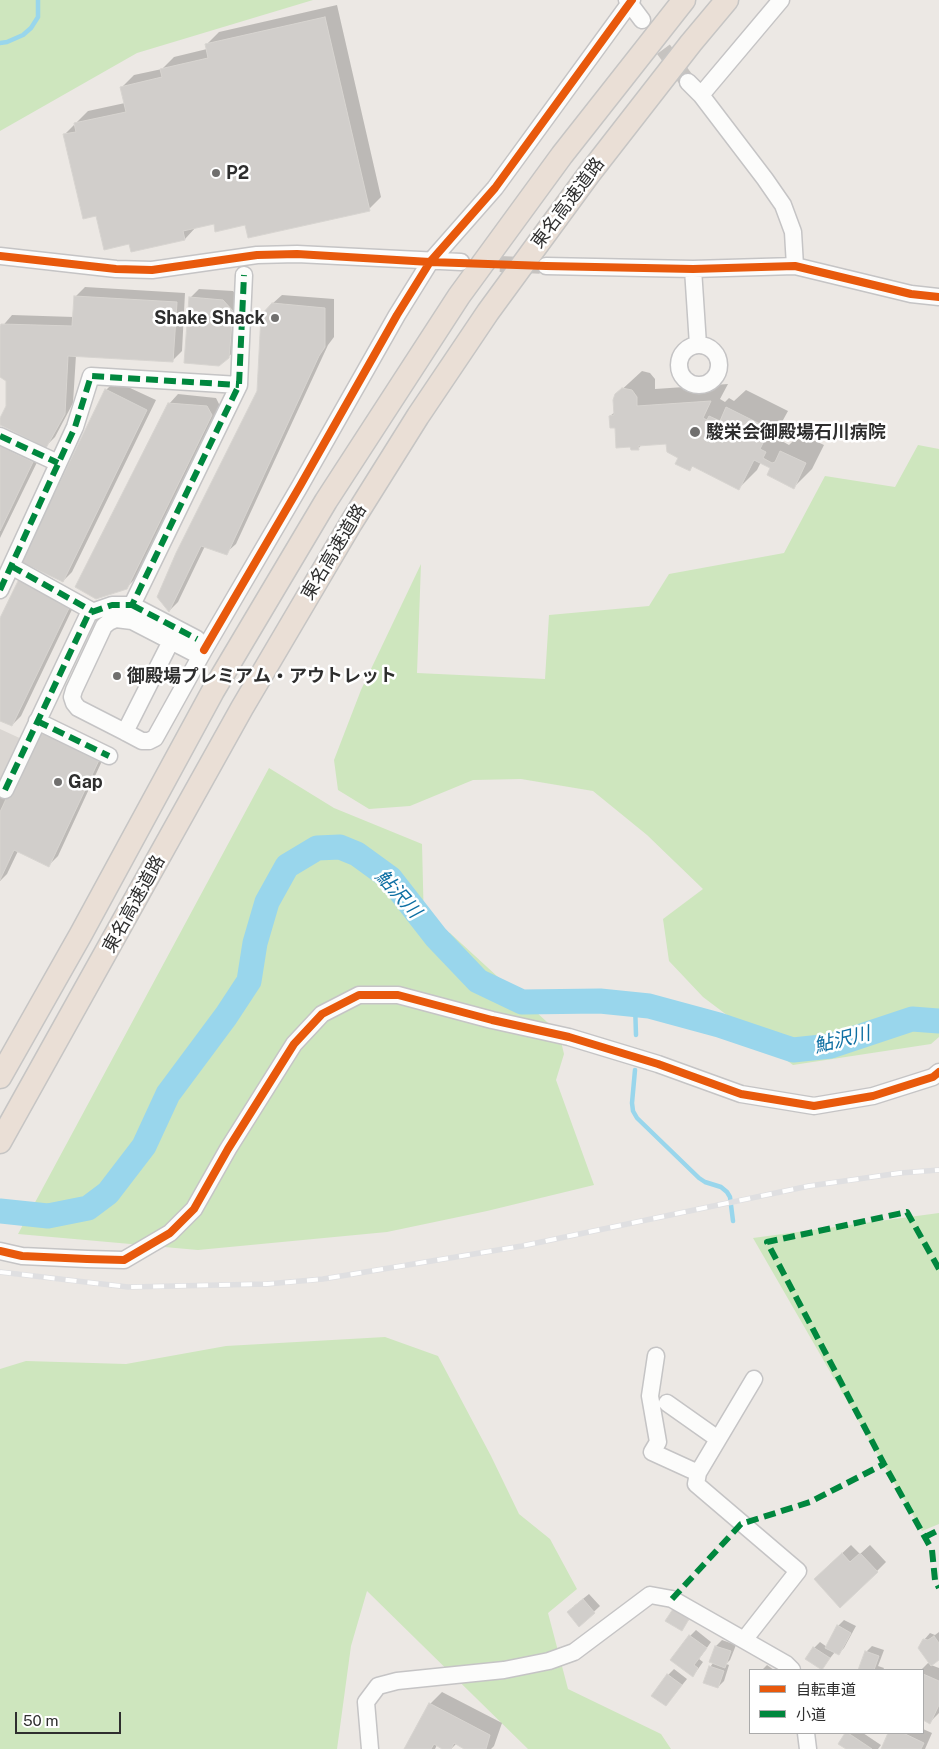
<!DOCTYPE html>
<meta charset="utf-8">
<style>
body{margin:0}
#map{position:relative;width:939px;height:1749px;overflow:hidden;background:#ece8e4;font-family:"Public Sans","Noto Sans JP",sans-serif}
canvas{display:block}
.legend{position:absolute;left:749px;top:1669px;width:175px;height:65px;box-sizing:border-box;background:#fff;border:1px solid #ababab;margin:0;padding:6px 9px;list-style:none;font-size:15px;color:#2e2e2e}
.legend li{display:flex;align-items:center;gap:10px;height:25px}
.legend b{width:25px;border:1px solid #ababab}
.scale{position:absolute;left:15px;top:1712px;width:106px;height:22px;box-sizing:border-box;border:2px solid #2e2e2e;border-top:0;padding-left:6px;font-size:15px;line-height:18px;white-space:nowrap;color:#2e2e2e;-webkit-text-stroke:4px #fff;paint-order:stroke}
</style>
<div id="map">
<canvas width="939" height="1749"></canvas>
<ul class="legend">
<li><b style="height:6px;background:#e8590c"></b>自転車道</li>
<li><b style="height:6px;background:#00873e"></b>小道</li>
</ul>
<div class="scale">50 m</div>
</div>
<script>
const ctx = document.querySelector('canvas').getContext('2d');
ctx.lineJoin = 'round';
function fill(path, color) {
  ctx.fillStyle = color;
  ctx.fill(path, 'evenodd');
}
function toPath(rows) {
  const path = new Path2D();
  for (const r of rows) {
    if (r.length === 3) {
      path.moveTo(r[0] + r[2], r[1]);
      path.arc(r[0], r[1], r[2], 0, 2 * Math.PI);
      continue;
    }
    path.moveTo(r[0], r[1]);
    for (let i = 2; i < r.length; i += 2) path.lineTo(r[i], r[i + 1]);
  }
  return path;
}
function trace(path, color, width, dash) {
  ctx.strokeStyle = color;
  ctx.lineWidth = width;
  ctx.lineCap = dash ? 'butt' : 'round';
  ctx.setLineDash(dash || []);
  ctx.stroke(path);
}
function label(font, color, halo, rows, align = 'center') {
  ctx.font = font + ' "Public Sans","Noto Sans JP",sans-serif';
  ctx.lineWidth = 5;
  ctx.setLineDash([]);
  ctx.textBaseline = 'middle';
  ctx.strokeStyle = halo;
  ctx.fillStyle = color;
  for (const [text, x, y, turn = 0] of rows) {
    ctx.save();
    ctx.translate(x, y);
    ctx.rotate((+turn || 0) * Math.PI / 180);
    ctx.textAlign = isNaN(turn) ? turn : align;
    if (halo) ctx.strokeText(text, 0, 0);
    ctx.fillText(text, 0, 0);
    ctx.restore();
  }
}
const green = toPath([
 [0,0,313,0,137,53,0,131],
 [918,445,939,449,939,1037,931,1044,793,1065,703,997,669,961,663,919,703,889,647,835,593,791,521,779,473,780,410,806,369,809,338,790,334,760,361,690,421,564,417,673,545,679,549,615,649,606,669,574,784,553,825,476,895,487],
 [269,768,334,808,422,844,424,925,450,933,559,1033,564,1054,556,1080,594,1185,487,1211,387,1232,198,1250,18,1234],
 [939,1213,939,1524,922,1531,753,1238],
 [385,1337,438,1356,491,1456,519,1514,550,1539,577,1589,548,1613,568,1689,661,1734,671,1749,528,1749,367,1591,351,1646,337,1749,0,1749,0,1369,26,1361,126,1364,226,1346]
]);
const plaza = toPath([
 [0,729,26,741,0,788]
]);
const shadow = toPath([
 [337,5,381,197,369,209,246,224,214,223,196,227,185,239,130,242,97,215,64,135,88,111,125,103,122,87,134,75,162,69,174,57,207,49,206,45,219,32],
 [85,287,185,293,182,351,173,360,76,355,73,403,55,437,46,446,0,423,7,406,8,380,0,376,0,329,12,315,74,317,76,296],
 [199,289,233,291,242,301,238,348,228,357,190,298],
 [282,295,334,299,334,337,328,345,236,544,226,553,205,546,178,602,169,611,258,392,272,304],
 [642,371,650,373,655,379,655,389,728,384,720,399,725,402,729,398,734,401,746,390,788,411,777,431,783,434,780,440,789,445,800,434,824,445,812,469,794,487,772,468,761,462,757,470,739,488,693,466,689,470,667,443,642,444,638,449,616,427,610,416,615,412,617,394],
 [115,381,156,400,72,572,63,581,106,390],
 [178,394,216,398,220,406,136,578,126,588,169,404],
 [0,432,42,452,0,538],
 [79,595,21,716,12,725,0,719,0,621],
 [46,727,108,748,58,856,49,865,18,851,7,874,0,881,0,787,36,737],
 [851,1545,860,1554,870,1545,886,1562,877,1571,824,1570],
 [589,1594,600,1606,580,1625,574,1606],
 [674,1609,694,1613,681,1630,667,1620],
 [844,1620,856,1626,844,1648,838,1654,835,1652,822,1668,814,1648,820,1642,827,1647,838,1626],
 [696,1630,711,1642,699,1659,703,1662,693,1676,690,1636],
 [939,1632,939,1659,931,1665,939,1668,939,1713,930,1722,923,1719,923,1670,921,1670,928,1663,931,1664,924,1640,930,1633,935,1635],
 [722,1640,736,1645,730,1660,726,1664,729,1665,724,1681,718,1687,710,1667,714,1662,711,1661,716,1646],
 [872,1646,884,1650,878,1666,884,1668,883,1670,860,1670,866,1652],
 [767,1665,774,1670,762,1670],
 [674,1669,687,1679,666,1705,668,1675],
 [442,1692,502,1723,494,1746,491,1749,467,1749,457,1743,451,1749,445,1749,437,1745,435,1749,405,1749,430,1704],
 [923,1729,932,1733,925,1749,882,1749,890,1733,923,1733],
 [847,1733,863,1733,881,1745,878,1749,848,1749,840,1743]
]);
const stream = toPath([
 [0,43,7,42,23,35,31,28,38,17,38,0],
 [635,1004,636,1035],
 [635,1070,632,1103,633,1111,637,1118,699,1178,705,1182,721,1187,727,1192,730,1197,733,1221]
]);
const river = toPath([
 [0,1211,48,1216,88,1208,108,1193,144,1146,168,1094,226,1016,249,981,255,943,267,902,287,866,317,848,340,847,357,854,390,878,436,937,478,981,522,1002,600,1001,649,1006,719,1025,793,1050,831,1046,912,1019,939,1021]
]);
const building = toPath([
 [325,17,370,211,248,238,245,225,215,232,214,224,183,231,185,240,131,252,129,244,104,250,96,216,83,219,63,134,76,132,74,123,126,112,120,87,162,77,160,69,208,58,205,44,325,17],
 [74,296,177,302,173,362,68,356,65,414,46,448,0,425,0,418,6,406,6,381,0,377,0,326,1,324,72,326,74,296],
 [189,297,223,300,233,311,229,358,219,366,184,363,189,297],
 [272,303,325,308,325,347,319,356,227,555,201,546,169,612,157,597,176,553,257,391,261,315,272,303],
 [622,388,632,390,637,397,637,406,711,401,703,418,707,420,709,416,720,421,726,407,770,429,760,449,766,452,763,458,772,463,775,462,780,451,806,463,794,489,767,475,770,468,754,460,739,490,692,466,690,471,675,464,678,458,667,452,666,444,638,446,639,450,631,450,630,447,616,448,615,428,610,428,609,416,614,415,613,400,615,394,622,388],
 [105,389,147,410,63,582,21,562,105,389],
 [168,403,207,406,212,415,127,589,96,599,75,587,168,403],
 [0,446,33,462,0,531,0,446],
 [19,579,71,604,12,726,0,721,0,618,19,579],
 [47,733,100,758,49,867,14,850,0,880,0,812,35,736,47,733],
 [842,1553,850,1562,860,1553,878,1572,840,1608,814,1579,842,1553],
 [583,1599,595,1613,579,1627,567,1612,583,1599],
 [673,1609,689,1619,682,1631,665,1621,673,1609],
 [837,1625,851,1633,839,1655,825,1648,837,1625],
 [689,1635,707,1648,694,1665,698,1668,693,1677,670,1660,689,1635],
 [934,1636,939,1643,939,1660,931,1666,918,1648,923,1639,928,1640,934,1636],
 [715,1646,731,1651,725,1668,709,1662,715,1646],
 [813,1647,830,1658,822,1670,805,1659,813,1647],
 [865,1651,879,1656,874,1670,858,1670,865,1651],
 [709,1666,724,1671,718,1688,703,1683,709,1666],
 [667,1674,682,1685,666,1706,651,1696,667,1674],
 [923,1674,939,1681,939,1705,930,1724,923,1720,923,1674],
 [429,1703,490,1735,486,1749,464,1749,454,1743,451,1749,442,1749,434,1744,431,1749,404,1749,429,1703],
 [845,1733,848,1733,872,1749,846,1749,838,1744,845,1733],
 [888,1733,903,1733,924,1743,921,1749,881,1749,888,1733]
]);
const minorTunnel = toPath([
 [649,30,688,82],
 [476,263,546,266]
]);
const minor = toPath([
 [627,0,642,20],
 [688,82,701,95,765,179,783,205,793,232,795,266],
 [701,95,781,0],
 [0,256,116,269,152,270,257,255,297,254,461,262],
 [546,266,693,269,795,266,911,294,939,297],
 [693,269,698,345],
 [699,365,20],
 [0,436,58,463],
 [11,566,92,611],
 [0,590,75,427,91,376,239,385],
 [132,605,197,639],
 [171,641,125,732,78,708,74,703,72,697,74,690,104,626,109,622,116,619,132,621,192,652,204,650],
 [37,721,109,756],
 [125,732,142,741,149,741,155,738,204,650,300,486,397,315,430,262,495,188,632,0],
 [5,790,89,613,112,605,132,605,239,385,244,275],
 [0,1251,22,1256,87,1259,124,1260,170,1233,194,1209,228,1149,294,1044,322,1014,359,995,398,995,492,1020,569,1037,658,1064,741,1094,814,1106,873,1096,933,1077,939,1072],
 [656,1356,650,1396,658,1442,652,1452,698,1473],
 [667,1403,718,1439],
 [744,1640,798,1571,696,1484,698,1473,754,1379],
 [806,1733,808,1749],
 [370,1749,366,1702,378,1686,397,1681,504,1670,549,1661,574,1652,650,1595,672,1599,786,1664,792,1670]
]);
const highway = toPath([
 [0,1077,81,934,213,691,326,501,459,296,562,155,684,0],
 [0,1142,242,708,351,523,418,416,488,312,589,174,691,43,727,0]
]);
const rail = toPath([
 [0,1272,128,1287,267,1284,323,1279,522,1246,809,1186,900,1173,939,1170]
]);
const quiet = toPath([
 [0,436,58,463],
 [11,566,92,611],
 [0,590,75,427,91,376,239,385],
 [132,605,197,639],
 [37,721,109,756],
 [5,790,89,613,112,605,132,605,239,385,244,275],
 [939,1269,907,1212,767,1242,884,1464,932,1550,935,1580,939,1588],
 [925,1537,939,1530],
 [672,1599,741,1524,810,1502,884,1464]
]);
const cycleway = toPath([
 [0,256,116,269,152,270,257,255,297,254,430,262,546,266,693,269,795,266,911,294,939,297],
 [204,650,300,486,397,315,430,262,495,188,632,0],
 [0,1251,22,1256,87,1259,124,1260,170,1233,194,1209,228,1149,294,1044,322,1014,359,995,398,995,492,1020,569,1037,658,1064,741,1094,814,1106,873,1096,933,1077,939,1072]
]);
const markers = [
 [216,173,5,"#706f6e"],
 [275,318,5,"#706f6e"],
 [695,432,6,"#706f6e"],
 [117,676,5,"#706f6e"],
 [58,782,5,"#706f6e"]
];
const poiNames = [
 ["P2",226,173],
 ["Shake Shack",265,318,"right"],
 ["駿栄会御殿場石川病院",706,432],
 ["御殿場プレミアム・アウトレット",127,676],
 ["Gap",68,782]
];
const streetNames = [
 ["東名高速道路",568,203,-53],
 ["東名高速道路",334,552,-59],
 ["東名高速道路",134,904,-61]
];
const waterNames = [
 ["鮎沢川",398,894,48],
 ["鮎沢川",842,1040,-14]
];
fill(green, '#cee6be');
fill(plaza, '#dad6d2');
fill(shadow, '#0003');
trace(stream, '#99d6ec', 4.5);
trace(river, '#99d6ec', 25);
fill(building, '#d1cecb');
trace(building, '#d7d4d0', 1);
trace(minorTunnel, '#c6c3c0', 16, [16, 8]);
trace(minor, '#c5c4c5', 19);
trace(highway, '#c6c5c4', 25);
trace(minor, '#fcfcfb', 16);
trace(highway, '#eadfd6', 22);
trace(rail, '#dfdfe1', 5.5);
trace(rail, '#fff', 4, [11]);
trace(quiet, '#00873e', 6, [12, 6]);
trace(cycleway, '#e8590c', 8);
for (const [x, y, r, color] of markers) {
  const dot = new Path2D();
  dot.arc(x, y, r, 0, 2 * Math.PI);
  ctx.fillStyle = color;
  ctx.fill(dot);
  trace(dot, '#fff', 2);
}
label('bold 18px', '#2e2e2e', '#fff', poiNames, 'left');
label('18px', '#2e2e2e', '#fff', streetNames);
label('italic 19px', '#0d6fa3', '#fff', waterNames);
</script>
